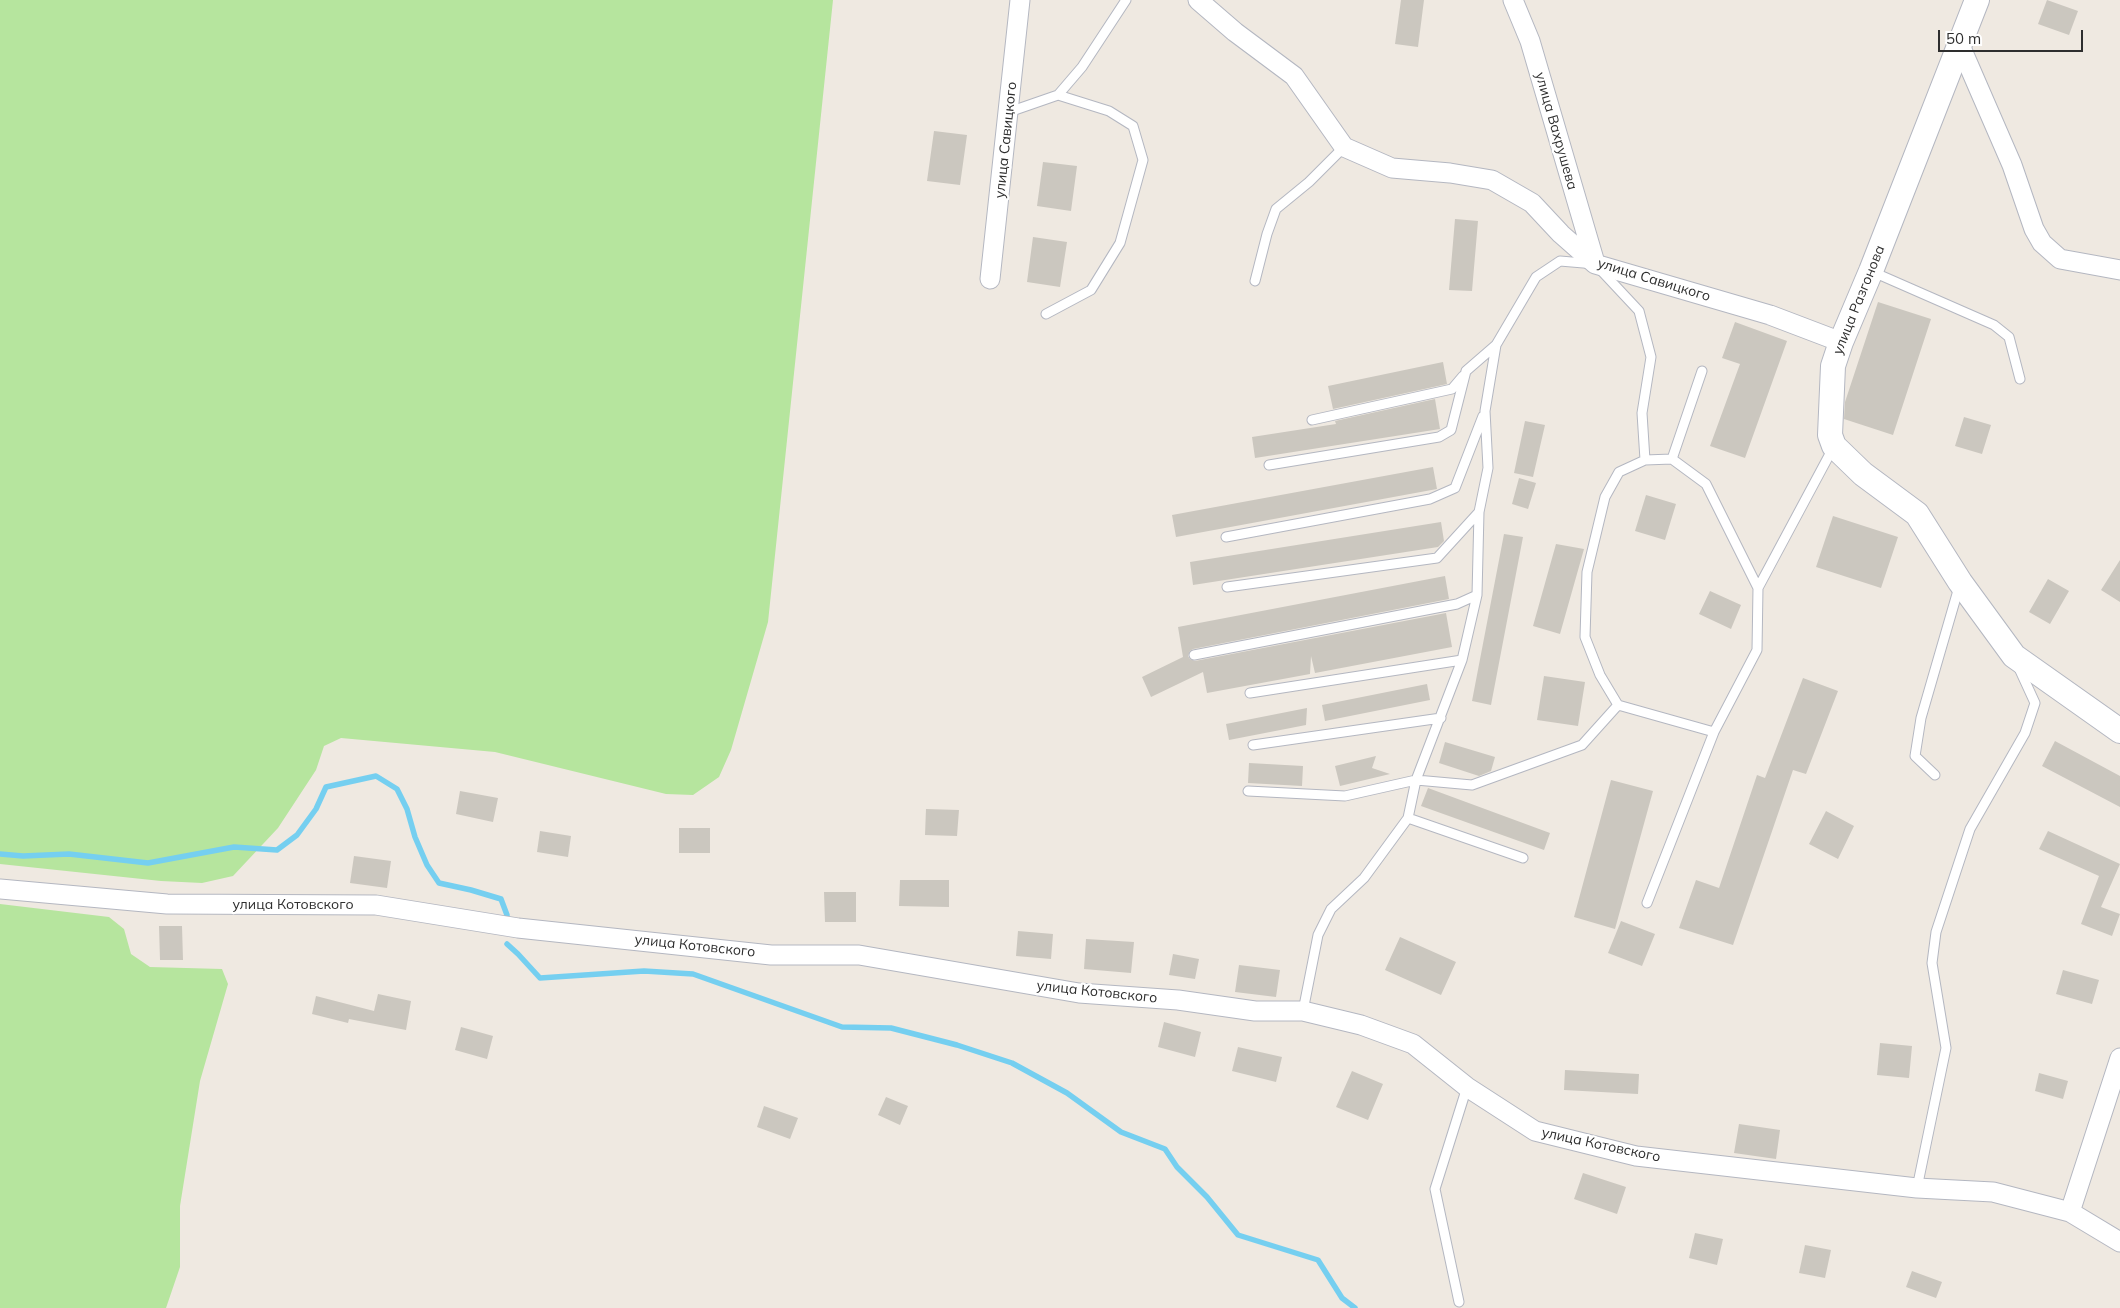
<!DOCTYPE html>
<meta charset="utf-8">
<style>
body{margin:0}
#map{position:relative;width:2120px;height:1308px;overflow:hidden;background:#efe9e1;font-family:Mulish,sans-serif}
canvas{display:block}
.scale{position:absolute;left:1938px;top:30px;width:145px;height:22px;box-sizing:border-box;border:2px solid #2e2e2e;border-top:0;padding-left:6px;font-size:15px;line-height:18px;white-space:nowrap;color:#2e2e2e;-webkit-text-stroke:4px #fff;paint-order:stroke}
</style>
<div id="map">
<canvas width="2120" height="1308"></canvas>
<div class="scale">50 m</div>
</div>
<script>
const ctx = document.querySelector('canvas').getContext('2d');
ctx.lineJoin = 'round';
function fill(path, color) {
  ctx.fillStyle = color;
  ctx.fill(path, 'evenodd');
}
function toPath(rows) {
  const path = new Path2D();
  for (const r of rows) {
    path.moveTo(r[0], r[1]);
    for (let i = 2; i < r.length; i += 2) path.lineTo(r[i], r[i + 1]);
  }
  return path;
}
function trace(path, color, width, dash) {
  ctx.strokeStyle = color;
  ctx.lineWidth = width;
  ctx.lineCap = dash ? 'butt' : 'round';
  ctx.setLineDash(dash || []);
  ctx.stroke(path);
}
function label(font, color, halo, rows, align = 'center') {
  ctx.font = font + ' Mulish,sans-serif';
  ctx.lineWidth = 4.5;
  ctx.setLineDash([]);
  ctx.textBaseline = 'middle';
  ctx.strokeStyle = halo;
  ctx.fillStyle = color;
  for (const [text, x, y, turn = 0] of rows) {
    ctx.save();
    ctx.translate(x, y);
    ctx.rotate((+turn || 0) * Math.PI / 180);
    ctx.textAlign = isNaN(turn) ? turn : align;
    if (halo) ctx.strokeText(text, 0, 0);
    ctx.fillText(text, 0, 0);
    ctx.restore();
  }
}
const green = toPath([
 [0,0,833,0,768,622,731,750,719,777,693,795,666,794,495,752,341,738,324,746,316,770,278,828,233,876,202,883,161,881,0,864],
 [0,904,109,917,124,929,131,954,150,967,222,969,228,984,200,1081,180,1206,180,1267,166,1308,0,1308]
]);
const stream = toPath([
 [0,854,23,856,69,854,148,863,234,847,277,850,297,835,316,809,326,787,376,776,397,789,407,809,415,837,427,865,439,883,471,890,501,899,507,915],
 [507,944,518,954,540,978,644,971,693,974,842,1027,891,1028,957,1045,1012,1063,1067,1093,1121,1132,1165,1149,1177,1167,1207,1197,1238,1235,1318,1260,1342,1298,1355,1308]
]);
const building = toPath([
 [1401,0,1424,0,1418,47,1395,44],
 [2047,0,2078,11,2069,35,2038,24],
 [934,131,967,135,960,185,927,181],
 [1043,162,1077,166,1071,211,1037,206],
 [1455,219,1478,221,1472,291,1449,290],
 [1033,237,1067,242,1060,287,1027,282],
 [1878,302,1931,319,1893,435,1844,419,1845,402],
 [1735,322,1787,341,1745,458,1710,446,1740,364,1722,358],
 [1443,362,1447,384,1333,409,1328,386],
 [1435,399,1440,429,1255,458,1252,437,1336,424,1335,421],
 [1964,417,1991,425,1982,454,1955,446],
 [1525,421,1545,425,1533,477,1514,473],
 [1433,467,1437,489,1176,537,1172,515],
 [1519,478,1536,483,1528,509,1512,504],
 [1646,495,1676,504,1665,540,1635,531],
 [1833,516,1898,537,1881,588,1816,567],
 [1441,522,1444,541,1438,547,1193,585,1190,562],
 [1504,534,1523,537,1491,705,1472,701],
 [1556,544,1584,549,1560,634,1533,626],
 [2120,560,2120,602,2101,590],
 [1445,576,1449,599,1193,649,1190,651,1188,656,1190,659,1195,661,1446,613,1452,647,1315,673,1311,656,1310,674,1207,693,1203,672,1151,697,1142,677,1183,657,1178,627],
 [2048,579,2069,591,2050,624,2029,612],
 [1710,591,1741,605,1731,629,1699,614],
 [1544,676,1585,682,1578,726,1537,720],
 [1803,678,1838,691,1806,774,1793,770,1733,945,1679,928,1696,880,1719,888,1757,775,1765,778],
 [1427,684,1430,700,1325,721,1322,705],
 [1307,708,1306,725,1229,740,1226,724],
 [2055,741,2120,776,2120,807,2042,766],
 [1445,742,1495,757,1491,771,1479,776,1439,763],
 [1376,756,1372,768,1390,774,1340,786,1335,766],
 [1249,763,1303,766,1302,786,1248,783],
 [1611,780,1653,791,1615,929,1574,917],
 [1428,788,1550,833,1544,850,1421,806],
 [460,791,498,798,493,822,456,814],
 [926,809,959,810,957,836,925,835],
 [1826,811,1854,826,1838,859,1809,844],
 [679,828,710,828,710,853,679,853],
 [540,831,571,836,568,857,537,852],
 [2048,831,2120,864,2101,907,2120,914,2112,936,2081,924,2099,876,2039,849],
 [354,856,391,861,387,888,350,883],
 [900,880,949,880,949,907,899,906],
 [824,892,856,892,856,922,825,922],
 [1621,921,1655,934,1642,966,1608,953],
 [159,926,182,926,183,960,160,960],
 [1018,931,1053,934,1051,959,1016,956],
 [1400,937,1456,962,1441,995,1385,970],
 [1086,939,1134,942,1131,973,1084,969],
 [1173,954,1199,959,1195,979,1169,975],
 [1239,965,1280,970,1276,997,1235,992],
 [2063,970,2099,980,2092,1004,2056,994],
 [378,994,411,1001,406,1030,349,1019,348,1023,312,1014,316,996,374,1011],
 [1164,1022,1201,1032,1195,1057,1158,1047],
 [461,1027,493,1036,487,1059,455,1050],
 [1880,1043,1912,1046,1909,1078,1877,1075],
 [1238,1047,1282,1057,1276,1082,1232,1071],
 [1565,1070,1639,1074,1638,1094,1564,1090],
 [1352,1071,1383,1084,1368,1120,1336,1107],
 [2039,1073,2068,1081,2063,1099,2035,1091],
 [886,1097,908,1106,900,1125,878,1115],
 [764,1106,798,1118,790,1139,757,1127],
 [1739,1124,1780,1130,1776,1159,1734,1153],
 [1583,1173,1626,1187,1617,1214,1574,1199],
 [1695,1233,1723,1239,1717,1265,1689,1258],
 [1805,1245,1831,1250,1825,1278,1799,1273],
 [1912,1271,1942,1282,1936,1298,1906,1287]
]);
const service = toPath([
 [1009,112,1058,95,1082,67,1126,0],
 [1873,272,1994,325,2009,337,2020,379],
 [1255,281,1267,234,1276,209,1309,182,1344,147],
 [1046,314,1091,290,1120,243,1143,160,1133,126,1109,111,1058,95],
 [1312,420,1452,389,1463,376],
 [1672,459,1702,371],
 [1269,465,1439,437,1451,430,1466,371,1496,345],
 [1226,537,1430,499,1455,488,1483,416],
 [1227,587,1437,558,1479,512],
 [1194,655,1457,604,1477,595],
 [1250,693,1462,660],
 [1714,732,1618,705,1600,675,1585,637,1587,572,1605,497,1619,472,1645,460,1672,459,1706,484,1758,588],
 [1253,745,1441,718],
 [1935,775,1915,756,1921,718,1959,587],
 [1248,791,1345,796,1416,780,1472,785,1582,745,1618,705],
 [1408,818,1523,858],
 [1647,903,1714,732,1757,650,1758,588,1833,448],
 [1303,1011,1318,935,1331,909,1364,878,1408,818,1416,780,1462,660,1477,595,1479,512,1488,468,1485,411,1496,345,1536,277,1560,261,1595,264,1639,311,1651,357,1642,413,1645,460],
 [1917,1188,1946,1048,1932,963,1936,932,1970,829,2025,733,2035,703,2018,666],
 [1459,1302,1435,1189,1467,1087]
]);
const minor = toPath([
 [1198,0,1235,32,1294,76,1344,147,1392,168,1450,173,1492,180,1532,203,1561,234,1595,264,1770,315,1841,342],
 [1513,0,1530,41,1595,263],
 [1959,43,2012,165,2034,229,2042,243,2060,259,2120,270],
 [990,279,1020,0],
 [0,889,167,904,376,905,518,928,771,955,859,955,1079,993,1178,1000,1255,1011,1303,1011,1361,1025,1413,1044,1467,1087,1535,1131,1636,1156,1917,1188,1993,1192,2070,1212,2120,1242],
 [2070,1212,2120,1058]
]);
const tertiary = toPath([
 [1977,0,1871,271,1841,342,1833,366,1830,435,1834,446,1863,474,1917,514,1960,582,2014,656,2120,731]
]);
const streetNames = [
 ["улица Вахрушева",1556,131,74],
 ["улица Савицкого",1006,140,-84],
 ["улица Савицкого",1654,280,17],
 ["улица Разгонова",1859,300,-68],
 ["улица Котовского",293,905],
 ["улица Котовского",695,946,6],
 ["улица Котовского",1097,992,6],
 ["улица Котовского",1601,1145,12]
];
fill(green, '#b6e59e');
trace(stream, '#75cff0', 5.5);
fill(building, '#cbc7bf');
trace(service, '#b4b7c1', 11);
trace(minor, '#b4b7c1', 21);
trace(tertiary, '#b4b7c1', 26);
trace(service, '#fff', 9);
trace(minor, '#fff', 19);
trace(tertiary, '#fff', 24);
label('14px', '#2e2e2e', '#fff', streetNames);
</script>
